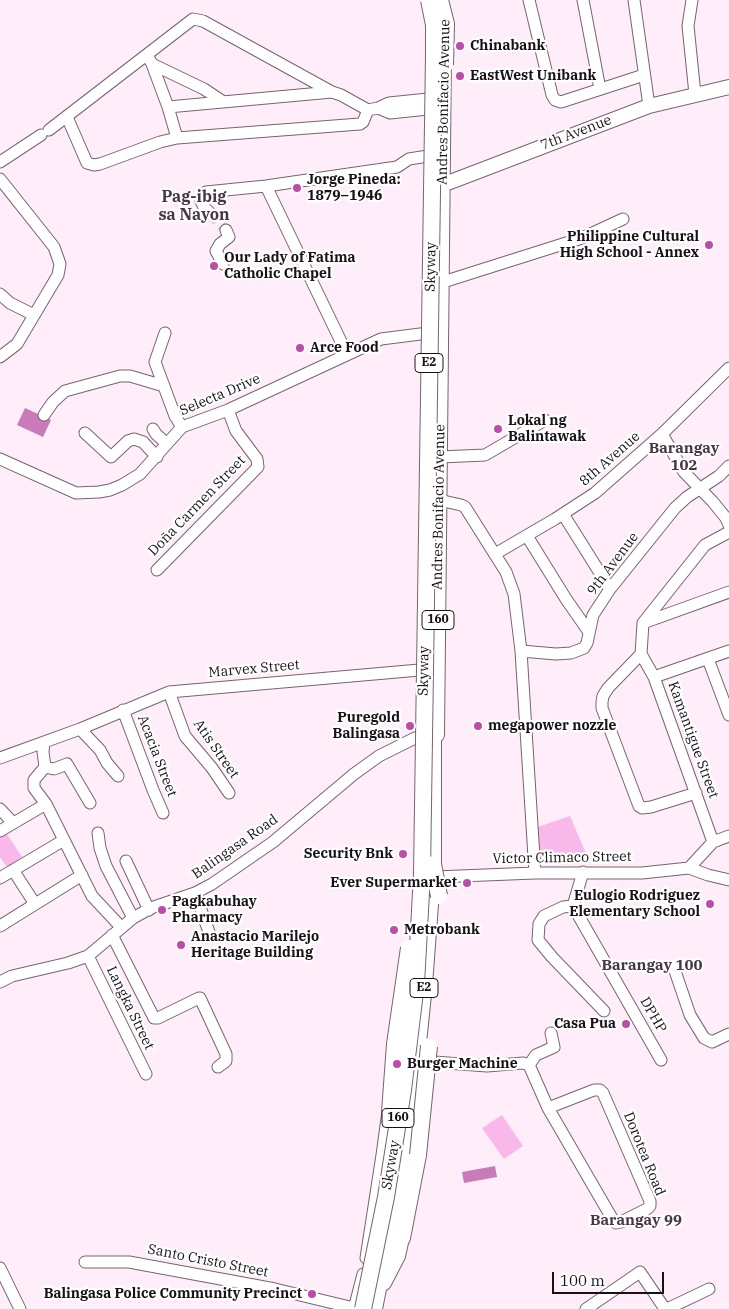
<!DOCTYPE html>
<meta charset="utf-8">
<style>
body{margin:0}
#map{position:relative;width:729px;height:1309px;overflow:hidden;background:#ffeefa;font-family:"IBM Plex Serif",serif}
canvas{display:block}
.scale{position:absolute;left:552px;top:1272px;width:112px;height:22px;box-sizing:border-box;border:2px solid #181116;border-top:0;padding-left:6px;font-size:15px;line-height:18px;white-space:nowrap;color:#181116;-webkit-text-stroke:4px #fff;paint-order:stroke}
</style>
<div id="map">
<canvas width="729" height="1309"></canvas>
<div class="scale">100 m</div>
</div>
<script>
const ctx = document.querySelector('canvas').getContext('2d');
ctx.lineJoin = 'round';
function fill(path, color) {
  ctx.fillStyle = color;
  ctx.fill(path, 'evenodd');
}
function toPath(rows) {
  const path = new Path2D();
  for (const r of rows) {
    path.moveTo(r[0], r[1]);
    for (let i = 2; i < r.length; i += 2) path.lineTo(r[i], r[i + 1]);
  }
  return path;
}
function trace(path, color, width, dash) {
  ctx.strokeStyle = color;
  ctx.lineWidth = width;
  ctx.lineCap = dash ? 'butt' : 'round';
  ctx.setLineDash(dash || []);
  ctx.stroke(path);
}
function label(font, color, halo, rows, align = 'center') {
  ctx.font = font + ' "IBM Plex Serif",serif';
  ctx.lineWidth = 4.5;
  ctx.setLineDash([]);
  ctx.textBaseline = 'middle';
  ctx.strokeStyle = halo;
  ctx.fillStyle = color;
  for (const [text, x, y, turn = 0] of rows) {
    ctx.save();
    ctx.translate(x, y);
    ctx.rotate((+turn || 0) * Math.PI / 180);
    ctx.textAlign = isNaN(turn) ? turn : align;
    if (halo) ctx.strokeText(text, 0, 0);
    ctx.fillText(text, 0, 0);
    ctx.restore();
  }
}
const green = toPath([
 [570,816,590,863,537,863,535,828],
 [5,831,22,857,7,867,0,857,0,835],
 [502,1115,523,1146,504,1159,482,1128]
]);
const water = toPath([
 [25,408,51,420,43,437,17,425],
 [495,1166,497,1177,464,1183,462,1172]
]);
const minorTunnel = toPath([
 [210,213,226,230]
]);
const minor = toPath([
 [529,0,552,95,555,100,561,102,644,75],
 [583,0,600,89],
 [634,0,649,106],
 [692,0,688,26,695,94],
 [147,55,152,64,168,107,177,138],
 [152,64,204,89,222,101],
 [168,107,332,92],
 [378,108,390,113,428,109],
 [67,117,87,163,94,165,100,164,160,142,177,138,360,124,363,122,368,110],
 [49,130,193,19,203,21,332,92,341,95,368,110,378,108,389,103,428,99],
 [0,162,41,135],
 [0,179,54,247,60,264,58,275,17,344,0,357],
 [266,186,347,354],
 [210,213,204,207,201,201,203,195,206,192,266,186,397,167,409,159,428,156],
 [223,264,216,251,220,244,229,237,226,230],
 [443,282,582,238,623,219],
 [0,294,10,303,34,315],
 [165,333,155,362,175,416,182,427],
 [44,415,53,402,65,391,120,376,130,376,164,386],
 [153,429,156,434,167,444],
 [85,433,111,457,128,441,134,439,143,442,157,457],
 [662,434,684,472,713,502,726,518,729,525],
 [440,457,485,455,545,420],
 [0,459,76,493,99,492,110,490,122,485,140,474,182,427,228,410,381,339,436,332],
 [439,500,461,505,465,507,506,572,514,594,521,651,535,873],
 [563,514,610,589],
 [527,536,566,599,589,632],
 [495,554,555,519,595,493,662,434,729,368],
 [157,570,258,467,257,459,236,431,228,410],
 [643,623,729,592],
 [521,651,556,654,571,653,584,648,587,643,593,615,610,589,675,508,687,497,719,476,729,466],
 [641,654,654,677,713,842],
 [708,659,729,715],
 [654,677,729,651],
 [169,692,185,736,212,768,229,793],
 [123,710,153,790,163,813],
 [80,729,100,750,107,763,118,776],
 [44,742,43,752,45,767,34,780,34,788,46,804,92,896,121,927],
 [0,758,80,729,169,692,431,669],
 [45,767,54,769,67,764,90,803],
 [696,793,651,807,642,808,639,806,602,708,602,702,603,696,608,688,641,654,643,623,705,545,729,532],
 [0,809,13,823],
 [0,831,46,804],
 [98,833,100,848,106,866,133,918],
 [126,861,149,910],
 [689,868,713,842,729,836],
 [13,870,35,904],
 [583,872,573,906,661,1060],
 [435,877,535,873,642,873,689,868,708,875,729,880],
 [0,878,64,840],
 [195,893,209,932],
 [573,906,563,907,544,916,539,924,538,940,552,957,604,1011],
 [0,926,82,875],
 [112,935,154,1018,158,1018,199,998,200,998,226,1054,226,1061,218,1067],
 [88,956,146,1074],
 [674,968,690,1015,704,1038,712,1042,729,1034],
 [0,982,12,976,68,963,88,956,133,918,151,908,195,893,212,884,273,842,354,774,379,756,415,738,422,737],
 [421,1061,487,1066,523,1063,529,1065,548,1108,613,1220,616,1223,621,1222,647,1209,650,1206,650,1201,603,1093,600,1090,594,1090,548,1108],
 [529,1065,536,1055,554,1047,551,1033],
 [366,1258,382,1155,389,1104],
 [85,1262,129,1262,275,1289,354,1308],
 [0,1268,20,1309],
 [354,1309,363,1274],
 [586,1309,640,1272,665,1309],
 [667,1309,709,1289]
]);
const major = toPath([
 [437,187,649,106,729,87],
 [437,735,444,54],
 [384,1283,398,1256,402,1238,400,1229]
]);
const highway = toPath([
 [402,1238,418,1155],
 [374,1309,394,1207,413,1091,424,985,433,864,433,724]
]);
const highwayBridge = toPath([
 [440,0,446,24,445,65],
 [433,864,439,896],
 [390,1112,395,1044,409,948],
 [418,1155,429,1046],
 [363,1309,386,1197,403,1090,416,984,422,874,434,55,434,25,429,0]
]);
const markers = [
 [460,46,5,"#bc4ca9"],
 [460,76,5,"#bc4ca9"],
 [297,188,5,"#bc4ca9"],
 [709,245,5,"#bc4ca9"],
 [214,266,5,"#bc4ca9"],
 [300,348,5,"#bc4ca9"],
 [498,429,5,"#bc4ca9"],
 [410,726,5,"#bc4ca9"],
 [478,726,5,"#bc4ca9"],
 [403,854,5,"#bc4ca9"],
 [467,883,5,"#bc4ca9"],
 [710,904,5,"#bc4ca9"],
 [162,910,5,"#bc4ca9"],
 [394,930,5,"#bc4ca9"],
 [181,945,5,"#bc4ca9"],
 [626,1024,5,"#bc4ca9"],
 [397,1064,5,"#bc4ca9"],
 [312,1294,5,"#bc4ca9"]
];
const shields = [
 [429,363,28],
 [438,620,32],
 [424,988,28],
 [398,1118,32]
];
const shieldNames = [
 ["E2",429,363],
 ["160",438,620],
 ["E2",424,988],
 ["160",398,1118]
];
const poiNames = [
 ["Chinabank",470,46],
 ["EastWest Unibank",470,76],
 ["Jorge Pineda:",307,180],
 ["1879–1946",307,196],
 ["Philippine Cultural",699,237,"right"],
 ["High School - Annex",699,253,"right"],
 ["Our Lady of Fatima",224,258],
 ["Catholic Chapel",224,274],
 ["Arce Food",310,348],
 ["Lokal ng",508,421],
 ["Balintawak",508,437],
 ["Puregold",400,718,"right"],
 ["Balingasa",400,734,"right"],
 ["megapower nozzle",488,726],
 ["Security Bnk",393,854,"right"],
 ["Ever Supermarket",457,883,"right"],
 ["Eulogio Rodriguez",700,896,"right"],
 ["Elementary School",700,912,"right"],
 ["Pagkabuhay",172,902],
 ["Pharmacy",172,918],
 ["Metrobank",404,930],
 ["Anastacio Marilejo",191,937],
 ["Heritage Building",191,953],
 ["Casa Pua",616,1024,"right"],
 ["Burger Machine",407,1064],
 ["Balingasa Police Community Precinct",302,1294,"right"]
];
const streetNames = [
 ["Andres Bonifacio Avenue",444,102,-89],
 ["7th Avenue",576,133,-21],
 ["Skyway",431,267,-89],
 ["Selecta Drive",220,395,-23],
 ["8th Avenue",610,459,-41],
 ["Doña Carmen Street",197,506,-46],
 ["Andres Bonifacio Avenue",439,507,-89],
 ["9th Avenue",613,564,-53],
 ["Marvex Street",254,669,-5],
 ["Skyway",424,671,-89],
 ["Kamantigue Street",693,740,70],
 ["Atis Street",216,749,55],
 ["Acacia Street",157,756,69],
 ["Balingasa Road",235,847,-35],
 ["Victor Climaco Street",562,858,-1],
 ["Langka Street",130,1008,64],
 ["DPHP",653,1015,60],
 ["Dorotea Road",644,1154,68],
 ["Skyway",391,1165,-80],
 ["Santo Cristo Street",208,1261,11]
];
const neighbourhoodNames = [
 ["Barangay",684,449],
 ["102",684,466],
 ["Barangay 100",652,966],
 ["Barangay 99",636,1221]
];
const quarterNames = [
 ["Pag-ibig",194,197],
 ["sa Nayon",194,215]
];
fill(green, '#f9b7ea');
fill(water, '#c97ab9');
trace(minorTunnel, '#dccdd8', 11, [11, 5.5]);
trace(minor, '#766371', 13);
trace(major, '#766371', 16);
trace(highway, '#766371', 18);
trace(minor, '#fff', 11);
trace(major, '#fff', 14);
trace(highway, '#fff', 16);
trace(highwayBridge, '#766371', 18, []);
trace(highwayBridge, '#fff', 16);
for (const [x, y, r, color] of markers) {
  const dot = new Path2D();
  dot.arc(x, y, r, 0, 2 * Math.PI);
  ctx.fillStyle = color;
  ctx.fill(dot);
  trace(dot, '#fff', 2);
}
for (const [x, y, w] of shields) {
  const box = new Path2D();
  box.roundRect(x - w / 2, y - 9.5, w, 19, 4);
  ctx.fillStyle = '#fff';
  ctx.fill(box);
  trace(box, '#181116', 1);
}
label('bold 12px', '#181116', null, shieldNames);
label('bold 14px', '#181116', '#fff', poiNames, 'left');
label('14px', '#181116', '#fff', streetNames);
label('bold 15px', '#473643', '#fff', neighbourhoodNames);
label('bold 16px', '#473643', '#fff', quarterNames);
</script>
